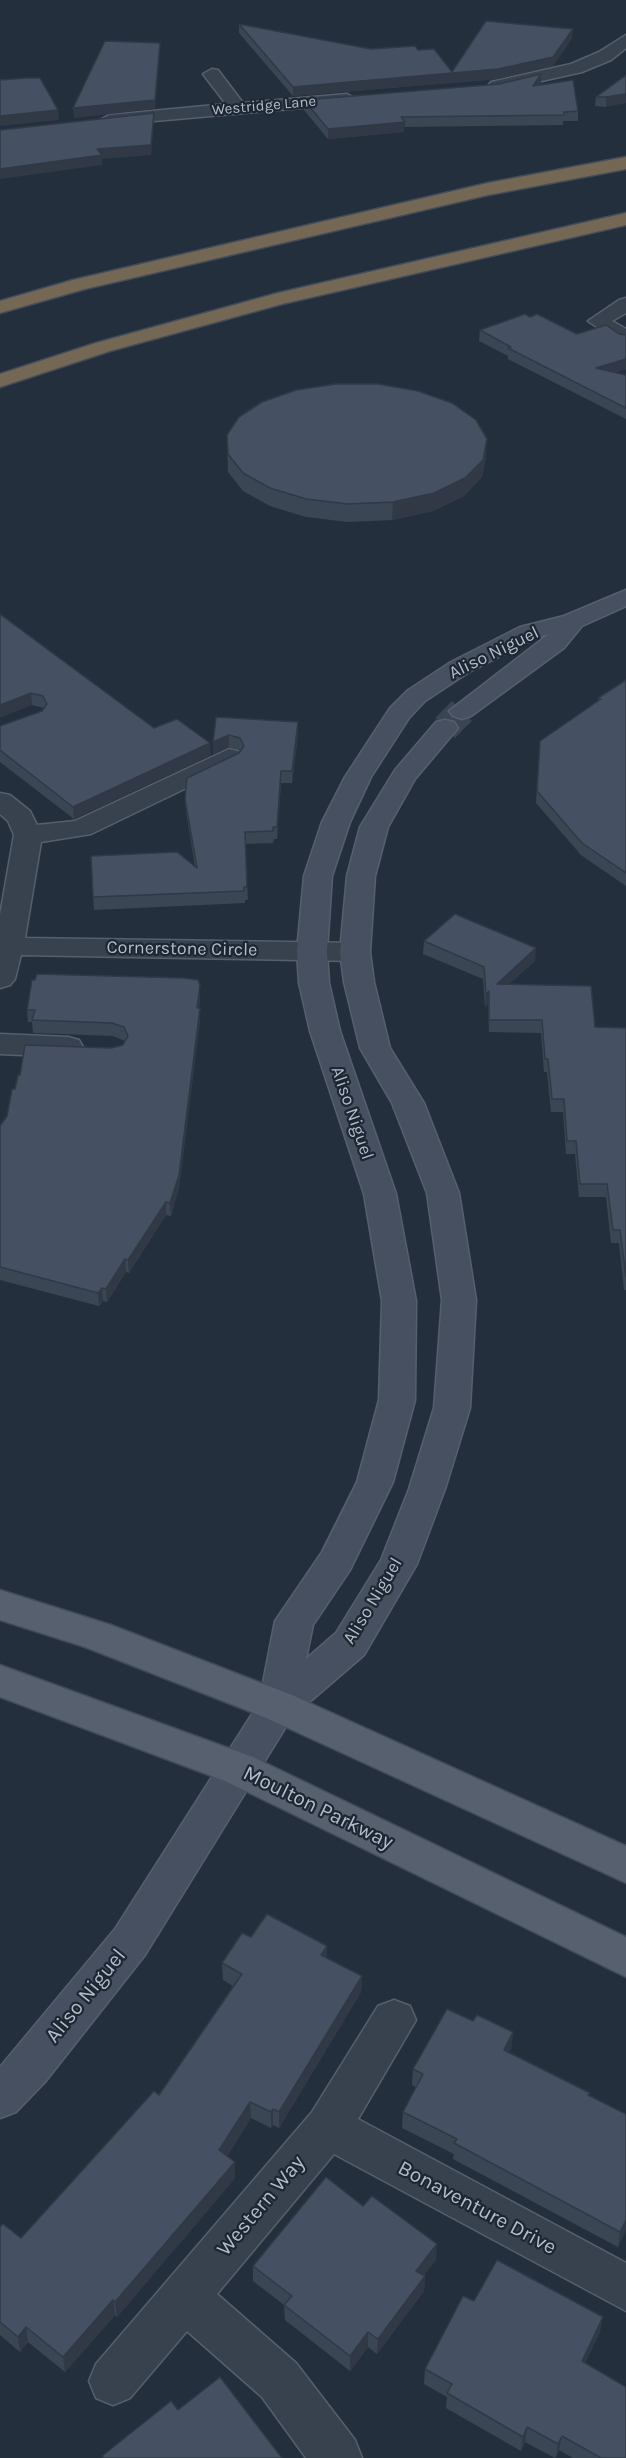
<!DOCTYPE html>
<style>
body{margin:0}
canvas{display:block;background:#242f3e}
</style>
<canvas width="626" height="2458"></canvas>
<script>
const ctx = document.querySelector('canvas').getContext('2d');
ctx.lineJoin = 'round';
function toPath(rows) {
  const path = new Path2D();
  for (const r of rows) {
    path.moveTo(r[0], r[1]);
    for (let i = 2; i < r.length; i += 2) path.lineTo(r[i], r[i + 1]);
  }
  return path;
}
function trace(path, color, width, dash) {
  ctx.strokeStyle = color;
  ctx.lineWidth = width;
  ctx.lineCap = dash ? 'butt' : 'round';
  ctx.setLineDash(dash || []);
  ctx.stroke(path);
}
function fill(path, color) {
  ctx.fillStyle = color;
  ctx.fill(path, 'evenodd');
}
function label(font, color, halo, rows, align = 'center') {
  ctx.font = font + ' Karla,sans-serif';
  ctx.lineWidth = 4.5;
  ctx.setLineDash([]);
  ctx.textBaseline = 'middle';
  ctx.strokeStyle = halo;
  ctx.fillStyle = color;
  for (const [text, x, y, turn = 0] of rows) {
    ctx.save();
    ctx.translate(x, y);
    ctx.rotate((+turn || 0) * Math.PI / 180);
    ctx.textAlign = isNaN(turn) ? turn : align;
    if (halo) ctx.strokeText(text, 0, 0);
    ctx.fillText(text, 0, 0);
    ctx.restore();
  }
}
const secondaryTunnel = toPath([
 [445,728,462,711]
]);
const street = toPath([
 [626,35,626,48,611,60,582,72,497,91,488,86,491,82,571,64,599,52,626,35],
 [212,69,218,70,243,103,347,94,356,99,347,104,109,125,100,120,109,115,226,104,203,74,212,69],
 [626,298,626,313,612,321,626,329,626,344,619,342,588,321,619,300,626,298],
 [229,749,238,751,242,757,238,763,91,834,41,842,25,938,355,943,365,946,370,952,365,958,355,961,21,955,15,979,10,985,0,988,0,915,14,835,8,821,0,814,0,793,10,795,30,811,37,825,75,821,229,749],
 [0,1034,68,1037,79,1040,83,1047,79,1054,68,1057,0,1054,0,1034],
 [394,2000,410,2006,416,2020,358,2119,626,2263,626,2311,334,2154,217,2294,296,2363,355,2440,362,2458,306,2458,262,2397,187,2331,130,2398,113,2405,96,2398,89,2381,96,2364,312,2112,378,2006,394,2000]
]);
const secondary = toPath([
 [626,590,626,606,582,626,564,648,471,716,462,719,453,716,449,711,549,634,538,637,469,672,425,701,409,718,371,777,350,822,332,876,327,951,329,983,340,1031,396,1194,416,1301,415,1400,393,1482,350,1570,313,1625,306,1659,336,1633,381,1560,409,1489,434,1408,442,1300,427,1193,392,1103,360,1048,344,982,340,952,347,876,360,827,395,770,436,722,445,720,454,722,458,728,415,779,388,827,375,876,370,952,374,982,390,1048,424,1103,459,1193,476,1300,470,1408,445,1489,417,1564,364,1655,292,1717,145,1955,45,2082,16,2112,0,2118,0,2067,115,1929,259,1703,275,1621,322,1552,357,1482,379,1400,382,1301,364,1194,310,1031,299,983,297,951,304,876,322,822,345,777,390,708,407,691,451,662,520,627,564,616,626,590]
]);
const primary = toPath([
 [0,1590,111,1625,292,1695,626,1846,626,1883,264,1717,85,1647,0,1620,0,1590],
 [0,1665,253,1757,626,1937,626,1977,225,1781,0,1697,0,1665]
]);
const highway = toPath([
 [626,157,626,169,488,195,85,289,0,313,0,301,73,280,488,183,626,157],
 [626,213,626,225,282,304,110,351,0,387,0,374,96,343,278,293,626,213]
]);
const wall = toPath([
 [239,24,371,49,418,50,452,72,572,38,553,66,498,79,293,96,239,33],
 [626,75,606,107,595,106,596,97],
 [541,84,540,85,578,111,578,121,563,121,563,125,404,127,404,132,328,139,304,110,304,100],
 [480,330,626,369,614,373,626,375,626,419,508,359,508,356,479,341],
 [227,435,486,457,482,477,464,496,433,511,392,520,348,522,306,517,270,506,243,491,228,472],
 [0,614,154,728,211,755,74,819,0,762,0,726,42,711,44,708,32,705],
 [626,680,626,886,581,855,536,803,540,741,598,702,598,698],
 [216,717,298,734,292,783,281,783,277,839,274,839,273,843,245,844,248,900,245,900,245,903,94,910,93,897,195,867,186,811,185,799,240,751,240,750,229,747,213,754,213,742],
 [424,941,535,961,509,984,595,1027,626,1028,626,1290,624,1290,619,1243,611,1243,606,1197,579,1197,575,1154,566,1154,563,1112,551,1112,547,1072,544,1072,541,1033,489,1032,488,1004,485,1007,483,979,423,954],
 [200,985,200,997,199,1008,200,1020,179,1188,171,1216,166,1215,129,1273,126,1272,107,1302,103,1301,99,1306,0,1280,0,1126,7,1116,20,1075,123,1045,125,1041,113,1036,33,1033,32,1022,28,1022,27,1010],
 [251,1937,327,1958,362,1976,361,1992,279,2128,273,2125,271,2128,251,2118,227,2156,235,2178,117,2317,115,2315,65,2372,28,2342,20,2352,0,2335,0,2227,21,2238,159,2095,233,1986,223,1980,222,1963],
 [473,2021,513,2032,511,2049,509,2053,590,2093,589,2095,626,2230,618,2247,453,2159,454,2154,402,2128,403,2112,416,2087,412,2085,413,2069],
 [436,2260,424,2275,425,2276,424,2291,377,2354,368,2347,350,2371,285,2320,284,2305,253,2281,253,2266],
 [474,2301,600,2332,585,2363,626,2458,573,2458,559,2450,555,2458,525,2442,521,2451,446,2408,447,2397,424,2384,425,2369]
]);
const shadedWall = toPath([
 [573,29,572,38,553,66,498,79,293,96,293,87,498,69],
 [160,43,160,52,155,109,74,118,73,108],
 [541,74,541,84,533,95,533,86],
 [626,94,626,103,606,107,606,97],
 [58,110,59,120,0,126,0,116],
 [154,113,154,123,151,155,102,159,102,165,0,179,0,169,97,149],
 [405,122,404,132,328,139,328,129],
 [626,359,626,369,595,379,596,368],
 [487,439,486,457,482,477,464,496,433,511,392,520,393,502],
 [31,693,32,705,0,718,0,705],
 [298,722,298,734,292,783,292,771],
 [229,735,229,747,213,754,213,742],
 [210,743,211,755,74,819,73,807],
 [281,771,281,783,277,839,277,827],
 [536,948,535,961,496,996,497,984],
 [200,985,200,997,198,1020,197,1008],
 [489,991,488,1004,485,1007,486,994],
 [200,1008,200,1020,179,1188,171,1216,170,1203],
 [166,1202,166,1215,129,1273,128,1260],
 [125,1259,126,1272,107,1302,106,1289],
 [102,1288,103,1301,99,1306,98,1293],
 [327,1946,327,1962,321,1955],
 [362,1976,361,1992,279,2128,279,2112],
 [513,2032,511,2049,502,2067,504,2050],
 [250,2102,251,2118,220,2166,219,2150],
 [273,2109,273,2125,271,2128,271,2112],
 [235,2162,235,2178,117,2317,115,2302],
 [626,2220,626,2230,618,2247,620,2232],
 [437,2244,436,2260,415,2286,416,2271],
 [425,2276,424,2291,377,2354,378,2339],
 [113,2300,115,2315,65,2372,63,2357],
 [603,2317,600,2332,579,2376,582,2361],
 [26,2327,28,2342,20,2352,18,2337],
 [368,2332,368,2347,350,2371,350,2356],
 [527,2427,525,2442,521,2451,523,2437],
 [562,2436,559,2450,556,2458,558,2444]
]);
const building = toPath([
 [486,21,573,29,553,57,498,69,293,87,239,24,371,49,415,46,418,50,434,49,452,72,486,21],
 [105,41,160,43,155,100,73,108,105,41],
 [541,74,533,86,573,80,578,111,564,112,564,115,401,117,405,122,328,129,304,100,499,84,541,74],
 [626,75,626,94,606,97,596,97,626,75],
 [25,78,40,78,58,110,0,116,0,80,25,78],
 [154,113,151,145,97,149,102,155,0,169,0,130,154,113],
 [525,314,530,317,537,314,577,334,606,325,619,334,626,335,626,359,596,368,626,375,626,408,508,348,511,347,480,330,525,314],
 [336,384,378,384,418,391,452,403,476,420,487,439,483,460,465,478,434,493,393,502,348,504,306,499,270,488,243,473,228,454,227,435,239,417,262,402,296,390,336,384],
 [0,614,154,728,177,719,210,743,73,807,0,750,0,726,42,711,47,704,43,696,31,693,0,705,0,614],
 [626,680,626,873,582,843,537,791,540,741,601,699,598,698,626,680],
 [216,717,298,722,292,771,281,771,277,827,273,827,273,831,245,832,247,887,244,887,244,891,93,897,91,856,177,852,197,868,185,799,187,778,239,753,244,746,240,738,229,735,213,742,216,717],
 [455,914,536,948,497,984,591,986,595,1027,626,1028,626,1277,620,1230,613,1230,607,1184,580,1184,576,1141,567,1141,564,1099,552,1099,548,1059,545,1059,542,1020,489,1020,489,991,486,994,484,967,424,941,455,914],
 [37,974,184,978,198,980,200,985,197,1008,200,1008,179,1175,170,1203,166,1202,128,1260,125,1259,106,1289,102,1288,98,1293,0,1267,0,1126,7,1116,12,1089,15,1089,18,1075,20,1075,25,1045,111,1048,123,1045,128,1036,124,1027,112,1023,32,1020,35,1010,27,1010,32,980,35,980,37,974],
 [267,1914,327,1946,321,1955,362,1976,279,2112,273,2109,271,2112,250,2102,219,2150,235,2162,115,2302,113,2300,63,2357,26,2327,18,2337,0,2322,0,2227,3,2224,21,2238,154,2091,159,2095,242,1974,222,1963,242,1933,251,1937,267,1914],
 [447,2009,473,2021,477,2015,513,2032,504,2050,590,2093,588,2095,626,2114,626,2220,620,2232,454,2143,457,2139,403,2112,423,2074,413,2069,447,2009],
 [326,2177,363,2206,372,2196,437,2244,416,2271,425,2276,378,2339,368,2332,350,2356,284,2305,292,2296,253,2266,326,2177],
 [497,2260,603,2317,582,2361,626,2387,626,2458,601,2458,562,2436,558,2444,527,2427,523,2437,447,2393,452,2384,425,2369,463,2296,474,2301,497,2260],
 [220,2377,282,2458,104,2458,102,2456,171,2401,178,2410,220,2377]
]);
const farStreetnames = [
 ["Westridge Lane",264,106,-5]
];
const streetNames = [
 ["Aliso Niguel",494,653,-26],
 ["Cornerstone Circle",182,949,1],
 ["Aliso Niguel",352,1113,71],
 ["Aliso Niguel",373,1601,-59]
];
const nearStreetnames = [
 ["Moulton Parkway",318,1808,26],
 ["Aliso Niguel",86,1996,-51],
 ["Western Way",261,2206,-50],
 ["Bonaventure Drive",477,2208,28]
];
trace(secondaryTunnel, '#3a4453', 28, [28, 14]);
trace(street, '#565f6c', 3);
trace(secondary, '#565f6c', 3);
trace(primary, '#414a57', 3);
trace(highway, '#434c59', 3);
fill(street, '#38414e');
fill(secondary, '#465061');
fill(primary, '#56606e');
fill(highway, '#746855');
fill(wall, '#3b4654');
fill(shadedWall, '#303945');
fill(building, '#455162');
trace(building, '#303945', 1.5);
label('15px', '#b4bcc9', '#1d2633', farStreetnames);
label('18px', '#b4bcc9', '#1d2633', streetNames);
label('21px', '#b4bcc9', '#1d2633', nearStreetnames);
</script>
